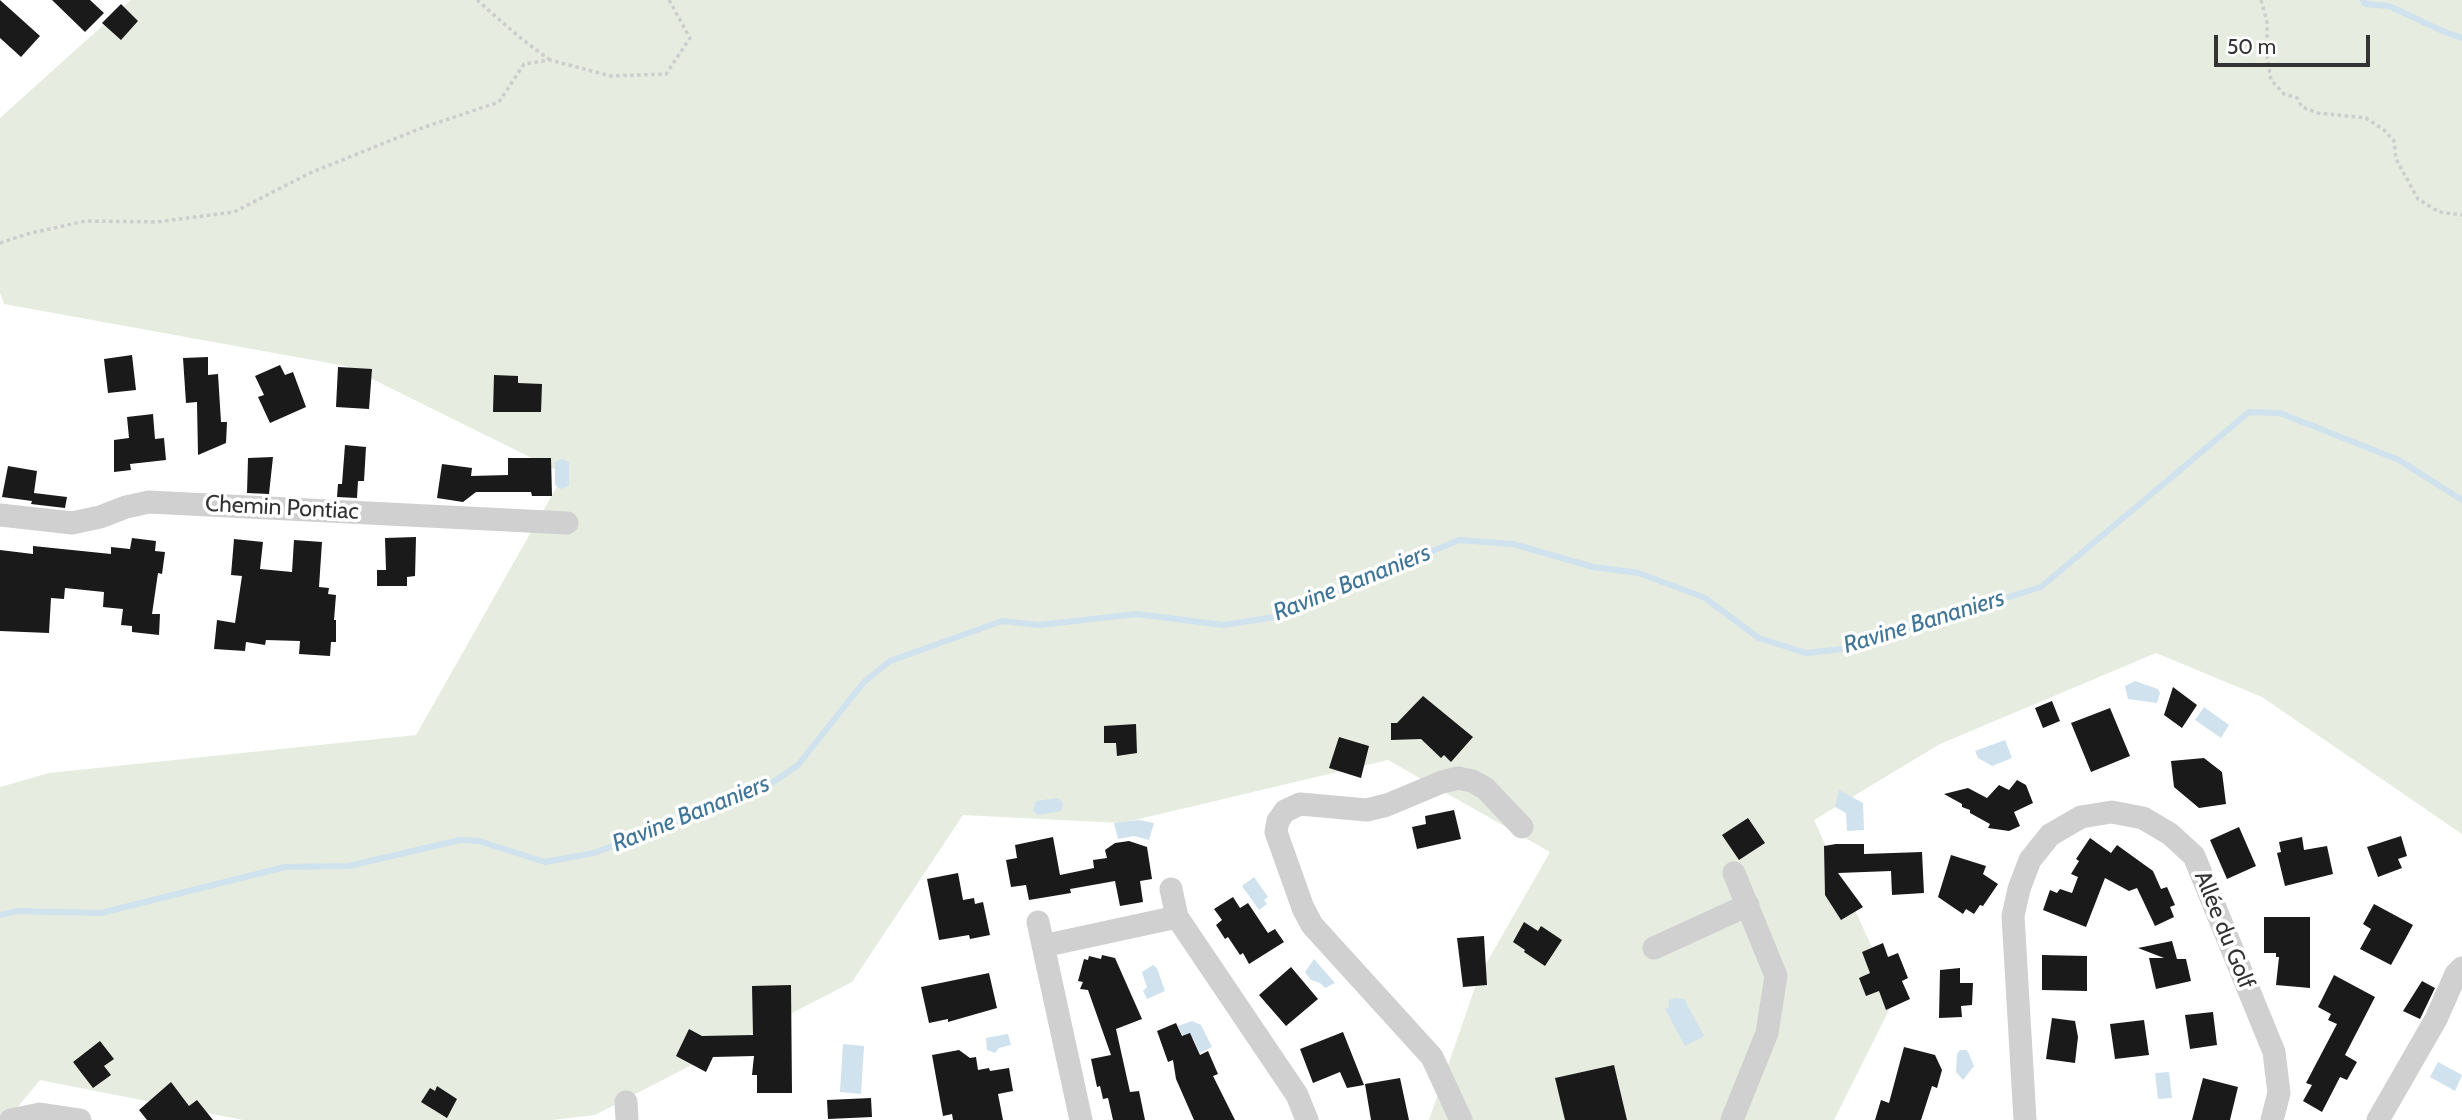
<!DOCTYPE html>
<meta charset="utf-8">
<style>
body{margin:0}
#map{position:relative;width:2462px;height:1120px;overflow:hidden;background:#fff;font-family:Cabin,sans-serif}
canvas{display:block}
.scale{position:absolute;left:2214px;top:35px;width:156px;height:32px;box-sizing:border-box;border:4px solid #333;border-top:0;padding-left:9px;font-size:21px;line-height:24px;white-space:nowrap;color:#333;-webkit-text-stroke:5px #fff;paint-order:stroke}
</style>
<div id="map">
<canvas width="2462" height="1120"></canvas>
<div class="scale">50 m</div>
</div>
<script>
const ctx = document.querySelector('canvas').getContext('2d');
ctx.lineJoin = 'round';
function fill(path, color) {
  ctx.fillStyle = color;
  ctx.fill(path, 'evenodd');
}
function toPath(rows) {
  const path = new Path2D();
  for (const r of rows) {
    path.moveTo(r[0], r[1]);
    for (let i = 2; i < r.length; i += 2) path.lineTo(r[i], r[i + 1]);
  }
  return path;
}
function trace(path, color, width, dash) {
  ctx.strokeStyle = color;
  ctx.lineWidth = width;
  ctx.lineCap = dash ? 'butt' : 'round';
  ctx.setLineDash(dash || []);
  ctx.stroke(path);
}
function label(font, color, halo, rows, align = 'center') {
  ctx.font = font + ' Cabin,sans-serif';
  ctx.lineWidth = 7;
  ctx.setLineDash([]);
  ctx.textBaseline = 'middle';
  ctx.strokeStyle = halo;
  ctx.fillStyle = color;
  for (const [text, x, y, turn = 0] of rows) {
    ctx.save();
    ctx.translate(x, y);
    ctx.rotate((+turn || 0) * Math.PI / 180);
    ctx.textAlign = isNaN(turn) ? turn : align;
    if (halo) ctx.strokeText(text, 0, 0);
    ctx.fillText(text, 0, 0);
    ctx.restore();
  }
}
const green = toPath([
 [131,0,2462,0,2462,834,2262,697,2156,653,1940,744,1814,820,1895,998,1834,1120,1429,1120,1479,976,1550,852,1388,760,1122,823,963,815,852,982,595,1115,552,1120,243,1120,40,1080,7,1120,0,1120,0,787,49,773,416,735,564,474,346,366,4,304,0,293,0,118]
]);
const water = toPath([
 [562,459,569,462,569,486,561,489,555,485,555,462],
 [2135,681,2158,689,2160,693,2157,703,2128,699,2125,686],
 [2204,707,2229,725,2221,738,2195,720],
 [2005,740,2012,758,1992,766,1978,758,1975,751],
 [1839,790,1863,803,1864,830,1847,831,1846,813,1835,807],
 [1058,798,1063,803,1061,811,1038,815,1033,810,1036,801],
 [1139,820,1154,823,1149,840,1134,836,1118,839,1114,823],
 [1254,877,1268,897,1264,900,1267,904,1259,910,1242,886],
 [1314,959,1335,983,1325,988,1320,983,1311,980,1305,972],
 [1153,965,1157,968,1165,991,1147,999,1143,991,1147,987,1142,972],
 [1675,998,1684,999,1704,1036,1685,1046,1665,1009,1669,1007,1669,1000],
 [1192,1021,1201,1025,1212,1047,1200,1053,1193,1038,1185,1040,1178,1026],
 [1008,1034,1011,1045,999,1048,995,1053,987,1050,986,1038],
 [843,1044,864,1046,861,1094,840,1092],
 [1960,1050,1966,1050,1968,1052,1974,1066,1963,1080,1956,1072,1957,1054],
 [2438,1062,2462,1075,2455,1091,2430,1077],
 [2169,1072,2172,1098,2158,1099,2155,1073]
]);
const stream = toPath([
 [2363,0,2365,4,2389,6,2447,33,2462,38],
 [0,915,17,911,101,913,285,867,349,866,460,840,479,841,545,862,594,853,763,789,798,765,864,682,890,661,1002,621,1039,625,1137,614,1223,625,1276,617,1459,540,1513,544,1593,567,1639,573,1705,598,1759,638,1806,653,1842,649,2041,587,2249,412,2280,413,2399,460,2462,500]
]);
const building = toPath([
 [0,0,40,36,21,57,0,38],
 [52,0,90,0,104,13,85,32],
 [121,4,138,21,121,40,102,23],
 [132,355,136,390,108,393,104,359],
 [208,357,208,375,218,374,221,422,227,422,226,443,198,455,197,402,186,403,183,358],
 [280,365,285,375,293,372,306,407,270,423,258,397,264,395,255,376],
 [338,367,372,369,369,409,336,407],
 [494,375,518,376,518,383,542,384,541,412,493,412],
 [153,414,155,439,164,438,166,460,130,464,131,470,114,472,114,440,129,438,127,417],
 [345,445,366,447,364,481,358,481,357,498,337,497,338,484,342,484],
 [273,457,269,494,247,493,248,458],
 [508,458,551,458,552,496,532,496,531,492,476,492,463,502,437,498,442,464,472,468,471,476,508,475],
 [8,466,37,471,34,493,67,497,65,508,31,504,32,501,2,497],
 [416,537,415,576,407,577,407,586,377,586,377,570,386,570,385,538],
 [132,538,156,541,155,551,165,552,162,574,158,573,152,614,160,614,159,635,132,632,132,626,121,625,123,609,103,607,104,592,65,588,64,599,51,598,49,633,0,631,0,550,33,554,33,546,111,554,111,547,130,549],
 [234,539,263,542,260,569,292,572,294,540,322,542,319,587,329,588,328,594,336,595,334,620,336,620,336,642,331,642,330,656,299,654,300,641,266,640,265,645,246,642,245,651,214,649,217,620,235,623,242,576,231,575],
 [2173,687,2197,705,2182,728,2164,715],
 [1423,696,1473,737,1451,762,1444,755,1441,758,1421,739,1391,740,1391,723,1397,723],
 [2052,701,2060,721,2043,728,2035,708],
 [2110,708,2130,756,2091,772,2071,723],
 [1136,724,1137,753,1117,756,1116,743,1104,743,1104,726],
 [1339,737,1369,746,1361,778,1329,768],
 [2204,758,2222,772,2226,804,2199,808,2174,787,2171,761],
 [2017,780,2026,785,2033,803,2014,812,2020,826,2009,831,1988,828,1990,824,1970,813,1970,810,1962,807,1962,804,1944,794,1968,788,1987,798,1999,785,2009,790],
 [1454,810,1461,839,1417,849,1412,827,1426,824,1425,816],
 [1748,818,1765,843,1739,860,1722,835],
 [2239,827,2256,866,2227,879,2210,840],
 [2401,836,2407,856,2398,859,2402,868,2378,877,2367,847],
 [1053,837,1060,875,1094,868,1093,860,1107,858,1105,850,1115,843,1129,841,1147,847,1152,879,1140,881,1143,902,1120,906,1115,881,1070,889,1071,893,1029,900,1026,885,1011,887,1006,860,1017,858,1015,845],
 [2302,837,2304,850,2327,846,2333,874,2285,886,2277,853,2281,852,2279,842],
 [2090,838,2111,853,2117,845,2153,871,2161,889,2167,887,2175,905,2170,907,2174,917,2155,926,2137,888,2129,891,2105,878,2086,927,2043,910,2050,890,2057,893,2060,889,2072,893,2078,877,2071,874,2079,861,2076,859],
 [1836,844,1864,844,1864,854,1922,852,1924,893,1892,895,1891,871,1838,873,1863,907,1841,920,1825,895,1824,846],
 [1951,855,1986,866,1983,874,1998,884,1983,906,1980,905,1974,914,1966,909,1963,914,1938,897],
 [958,873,963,900,974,898,975,904,983,902,990,935,970,939,969,935,939,940,927,879],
 [1233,897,1240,908,1248,903,1268,933,1275,929,1284,942,1249,964,1243,953,1240,955,1228,937,1225,939,1216,925,1222,920,1214,909],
 [2374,904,2413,925,2391,965,2360,949,2371,929,2363,924],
 [2264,917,2310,917,2310,988,2276,985,2279,957,2276,957,2276,953,2264,953],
 [1524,922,1538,931,1541,926,1562,940,1545,966,1524,952,1525,950,1513,942],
 [1484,936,1487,985,1463,987,1457,938],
 [2172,941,2177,959,2186,959,2191,981,2156,989,2149,958,2164,958,2138,948],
 [1883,943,1888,957,1898,953,1908,978,1902,981,1910,999,1886,1010,1879,991,1866,996,1859,978,1870,973,1862,952],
 [1102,955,1115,958,1142,1019,1116,1029,1130,1092,1139,1091,1145,1120,1113,1120,1108,1098,1103,1099,1100,1086,1097,1087,1091,1059,1111,1055,1088,990,1080,989,1083,982,1078,981,1084,959,1088,960,1089,956,1101,959],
 [2042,955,2087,956,2087,991,2042,990],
 [1291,967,1318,999,1286,1026,1259,995],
 [1960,968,1960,983,1973,983,1972,1005,1961,1006,1962,1017,1939,1018,1940,970],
 [989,973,997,1008,948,1022,948,1019,929,1023,921,987],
 [2334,975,2375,997,2345,1055,2357,1062,2347,1080,2340,1077,2322,1112,2303,1101,2312,1085,2306,1083,2337,1024,2328,1020,2331,1014,2318,1007],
 [2422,981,2435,988,2420,1019,2403,1011],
 [791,985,792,1093,757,1093,757,1075,752,1075,754,1056,713,1057,706,1072,676,1056,689,1029,702,1036,753,1035,752,986],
 [2213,1012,2217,1045,2190,1049,2185,1015],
 [2052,1018,2075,1021,2078,1037,2075,1063,2046,1059],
 [2144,1020,2149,1055,2115,1059,2110,1024],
 [1176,1023,1182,1036,1190,1033,1200,1055,1208,1051,1218,1074,1213,1076,1235,1120,1194,1120,1176,1079,1173,1060,1168,1062,1157,1031],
 [1343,1032,1364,1085,1347,1088,1340,1072,1313,1083,1300,1049],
 [100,1041,114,1059,104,1066,111,1075,93,1088,73,1062],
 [1904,1047,1935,1055,1942,1070,1937,1088,1932,1086,1921,1120,1875,1120,1881,1100,1889,1103],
 [959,1050,970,1058,976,1057,978,1070,989,1068,990,1071,1009,1068,1013,1091,998,1094,1003,1120,953,1120,952,1114,943,1116,932,1055],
 [1614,1065,1627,1120,1565,1120,1555,1078],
 [1400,1078,1409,1120,1371,1120,1365,1084],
 [2203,1078,2238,1087,2230,1120,2192,1120],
 [171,1082,189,1106,197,1100,213,1120,147,1120,139,1110],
 [437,1086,457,1099,447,1118,421,1102,430,1088,435,1091],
 [871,1098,872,1117,828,1119,827,1100]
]);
const path = toPath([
 [477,0,518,36,550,60],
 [2261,0,2267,22,2267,55,2271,80,2284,94,2297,98,2302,107,2318,113,2366,118,2384,130,2394,141,2396,159,2418,199,2439,212,2462,215],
 [0,243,27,234,85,221,157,222,234,212,310,173,419,129,499,102,524,64,550,60,611,76,666,74,690,38,669,0]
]);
const minor = toPath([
 [0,515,72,523,100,517,126,507,149,502,567,523],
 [1171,889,1177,917,1297,1095,1307,1120],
 [1038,922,1081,1120],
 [1043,946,1177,917],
 [1654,948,1748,905],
 [626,1102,627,1120],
 [11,1120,40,1114,80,1120],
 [1461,1120,1432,1057,1312,925,1303,908,1276,832,1278,821,1285,811,1300,804,1367,810,1387,805,1442,782,1458,778,1472,781,1485,788,1522,827],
 [1732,1120,1767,1033,1776,976,1734,873],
 [2025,1120,2013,916,2019,889,2030,860,2050,835,2081,817,2112,812,2143,818,2170,834,2194,856,2274,1052,2279,1093,2272,1120],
 [2378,1120,2436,1019,2456,974,2462,968]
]);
const streetNames = [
 ["Chemin Pontiac",282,508,3],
 ["Allée du Golf",2224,930,68]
];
const waterNames = [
 ["Ravine Bananiers",1352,583,-22],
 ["Ravine Bananiers",1924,622,-17],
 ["Ravine Bananiers",691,814,-22]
];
fill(green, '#e6ecdf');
fill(water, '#cfe2ee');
trace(stream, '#cfe2ee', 6);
fill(building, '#1a1a1a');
trace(path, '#cdcdcd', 3.5, [3.5, 3.5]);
trace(minor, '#d0d0d0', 23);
label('23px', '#333', '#fff', streetNames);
label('italic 24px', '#3f7597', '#fff', waterNames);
</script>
